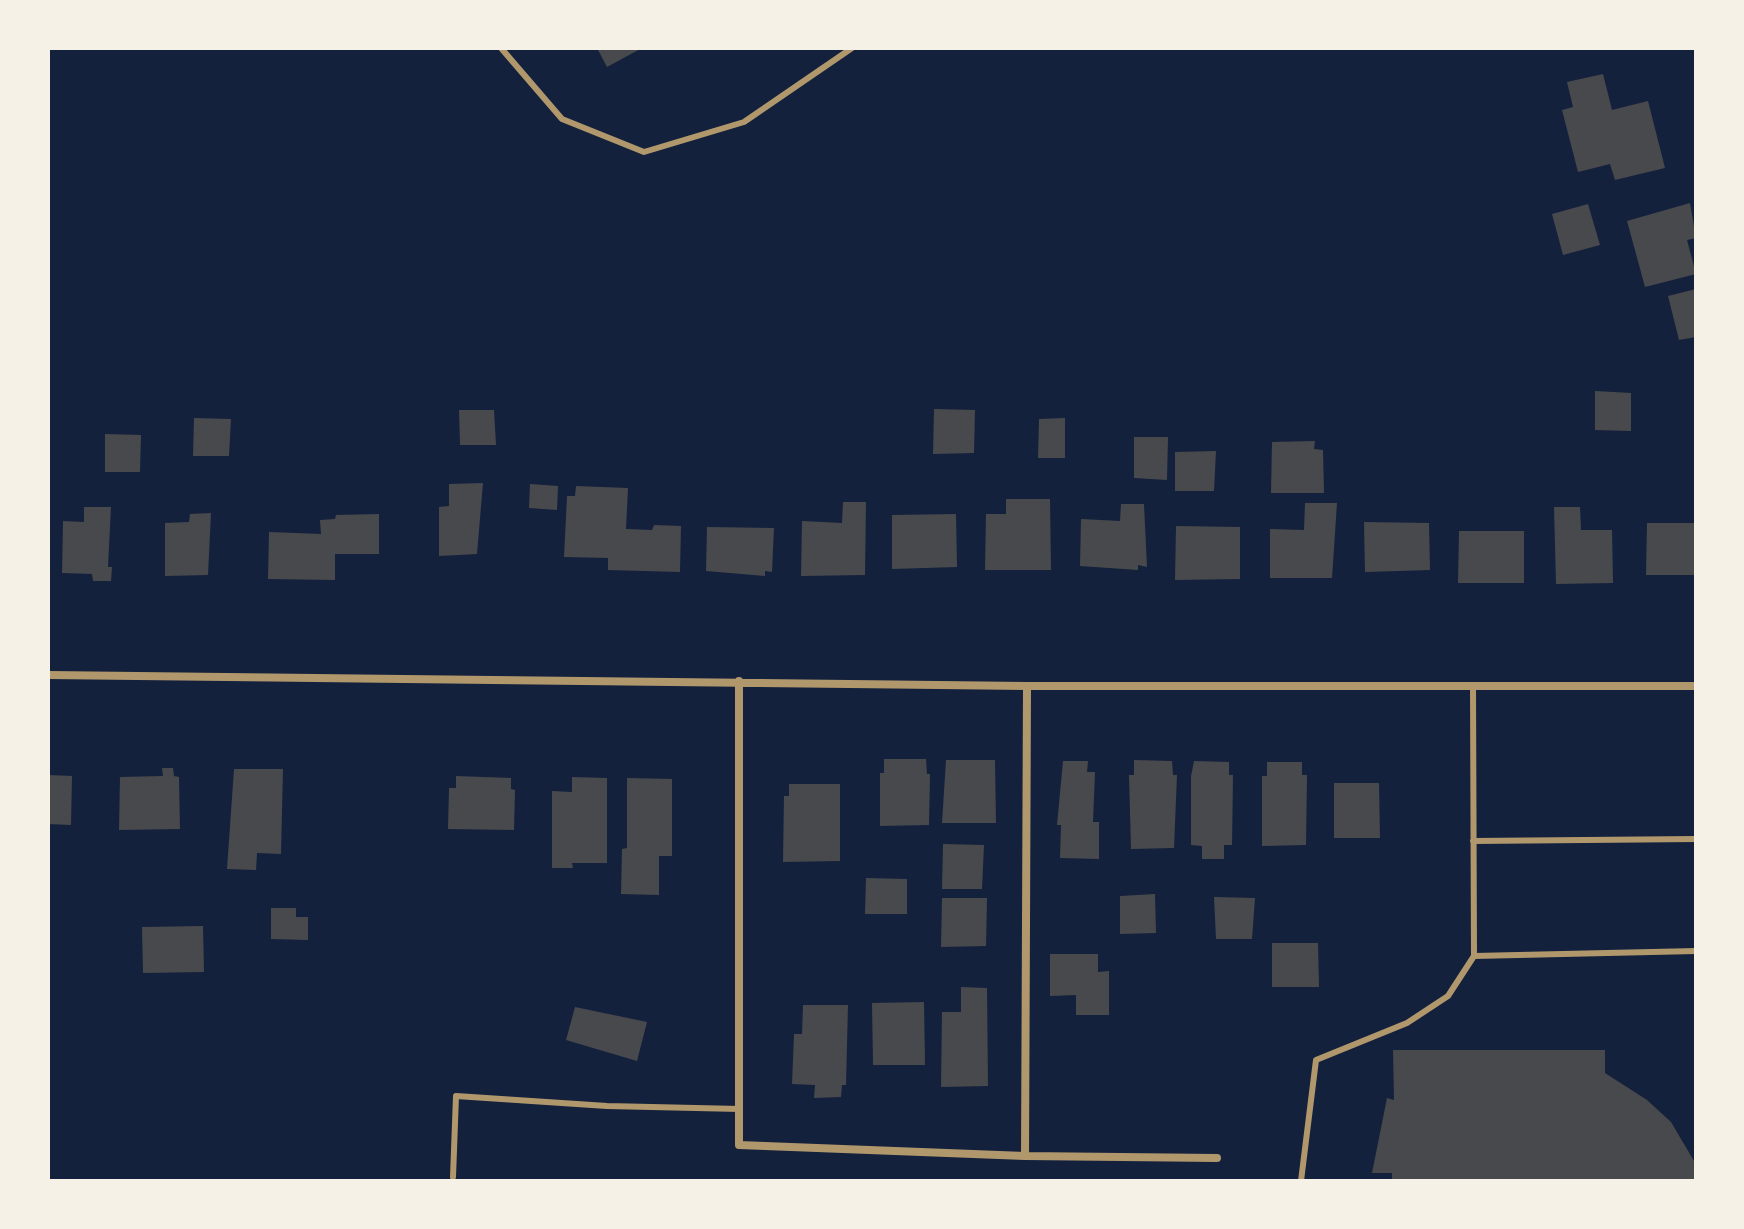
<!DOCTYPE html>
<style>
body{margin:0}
#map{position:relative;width:1744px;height:1229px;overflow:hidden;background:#14213d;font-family:Manrope,sans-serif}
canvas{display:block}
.frame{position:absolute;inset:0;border:50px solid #f6f1e7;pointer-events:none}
</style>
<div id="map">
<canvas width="1744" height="1229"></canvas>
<div class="frame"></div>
</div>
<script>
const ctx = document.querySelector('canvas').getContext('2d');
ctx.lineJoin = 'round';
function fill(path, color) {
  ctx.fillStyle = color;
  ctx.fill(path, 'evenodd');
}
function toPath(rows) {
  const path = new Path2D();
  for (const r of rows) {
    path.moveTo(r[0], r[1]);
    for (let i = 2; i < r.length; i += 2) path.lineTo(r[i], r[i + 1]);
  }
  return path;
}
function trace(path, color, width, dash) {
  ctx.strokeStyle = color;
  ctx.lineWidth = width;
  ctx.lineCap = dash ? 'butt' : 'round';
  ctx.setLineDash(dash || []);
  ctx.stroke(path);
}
const building = toPath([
 [597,48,642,48,607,67],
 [1603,74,1612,110,1648,101,1665,168,1615,180,1610,164,1578,172,1562,110,1573,107,1567,82],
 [1690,203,1696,238,1687,240,1696,274,1645,287,1627,221],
 [1588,204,1600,245,1563,255,1552,214],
 [1696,289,1696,337,1679,340,1668,296],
 [1595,391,1631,393,1631,431,1595,430],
 [934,409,975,410,974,453,933,454],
 [459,410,494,410,496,445,460,445],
 [194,418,231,419,229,456,193,456],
 [1065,418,1065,458,1038,458,1039,419],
 [105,434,141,435,140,472,105,472],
 [1134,437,1168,437,1167,480,1134,478],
 [1315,441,1314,449,1323,450,1324,493,1271,493,1272,442],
 [1216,451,1214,491,1175,491,1175,452],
 [483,483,477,554,439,556,439,507,449,506,449,484],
 [530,484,558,486,557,510,529,508],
 [576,486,628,488,626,529,652,530,654,525,681,526,680,572,608,570,608,558,564,557,567,496,575,496],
 [1006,499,1050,499,1051,570,985,570,986,514,1006,514],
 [843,502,866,502,865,575,801,576,802,521,842,523],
 [1305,503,1337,503,1332,578,1270,578,1270,529,1304,530],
 [1121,504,1144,504,1147,567,1138,565,1138,570,1080,566,1081,519,1120,521],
 [84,507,111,507,108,567,112,567,111,581,93,581,92,574,62,573,63,521,84,522],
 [1554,507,1580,507,1581,530,1612,530,1613,583,1556,584],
 [211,513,208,575,165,576,165,523,189,522,190,514],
 [379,514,379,554,335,554,335,580,268,579,269,532,321,534,320,520,335,519,336,515],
 [956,514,957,567,892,569,892,515],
 [1364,522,1429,523,1430,570,1365,572],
 [1647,523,1696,523,1696,575,1646,575],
 [1176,526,1240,527,1240,579,1175,580],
 [707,527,774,528,772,572,765,571,765,576,706,571],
 [1459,531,1524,531,1524,583,1458,583],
 [884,759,926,759,927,774,930,774,929,825,880,826,880,773,884,773],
 [946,760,995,760,996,823,942,823],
 [1134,760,1172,761,1173,775,1177,775,1174,848,1131,849,1129,775,1134,775],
 [1063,761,1088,761,1087,772,1095,772,1093,822,1099,822,1099,859,1060,858,1061,825,1057,825],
 [1194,761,1229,762,1229,775,1233,775,1232,845,1224,845,1224,859,1202,859,1202,846,1191,845,1191,776],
 [1267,762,1302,762,1302,775,1307,775,1306,845,1262,846,1262,776,1267,776],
 [162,768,173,768,174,776,179,777,180,829,119,830,120,777,163,776],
 [234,769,283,769,281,854,257,853,256,870,227,869],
 [48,775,72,776,71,825,48,824],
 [456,776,511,778,511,789,515,790,514,830,448,829,449,788,456,788],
 [572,777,607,778,607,863,572,863,573,868,552,868,552,791,572,792],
 [627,778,672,779,672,856,659,856,659,895,621,894,622,849,627,848],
 [1334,783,1379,783,1380,838,1334,838],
 [789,784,840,784,840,861,783,862,784,796,789,796],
 [943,844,984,845,982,889,942,889],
 [866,878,907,879,907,914,865,914],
 [1155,894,1156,933,1120,934,1120,896],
 [1214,897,1255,898,1252,939,1216,939],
 [942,898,987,898,986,946,941,947],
 [271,908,296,908,296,917,308,917,308,940,271,939],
 [203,926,204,972,143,973,142,927],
 [1272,943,1318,943,1319,987,1272,987],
 [1050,954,1098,954,1098,972,1109,971,1109,1015,1076,1015,1076,995,1050,996],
 [961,987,987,988,988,1086,941,1087,942,1012,961,1012],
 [924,1002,925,1065,873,1065,872,1003],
 [803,1005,848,1005,846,1085,842,1085,841,1097,814,1098,815,1085,792,1084,794,1034,802,1034],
 [575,1007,647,1022,637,1061,566,1040],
 [1393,1050,1605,1050,1605,1073,1647,1100,1671,1122,1694,1161,1696,1181,1392,1181,1392,1173,1372,1173,1387,1098,1394,1100]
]);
const service = toPath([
 [501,48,562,119,644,152,744,122,852,48],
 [1473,841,1696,839],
 [1474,956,1696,951],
 [453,1177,456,1096,607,1106,740,1109],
 [1301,1181,1316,1060,1407,1023,1448,996,1474,956,1473,686]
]);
const minor = toPath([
 [48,675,1027,686,1696,686],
 [739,681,739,1145,1025,1156,1217,1158],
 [1025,1156,1027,686]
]);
fill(building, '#48494c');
trace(service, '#b1986c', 6);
trace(minor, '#b1986c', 8);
</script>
